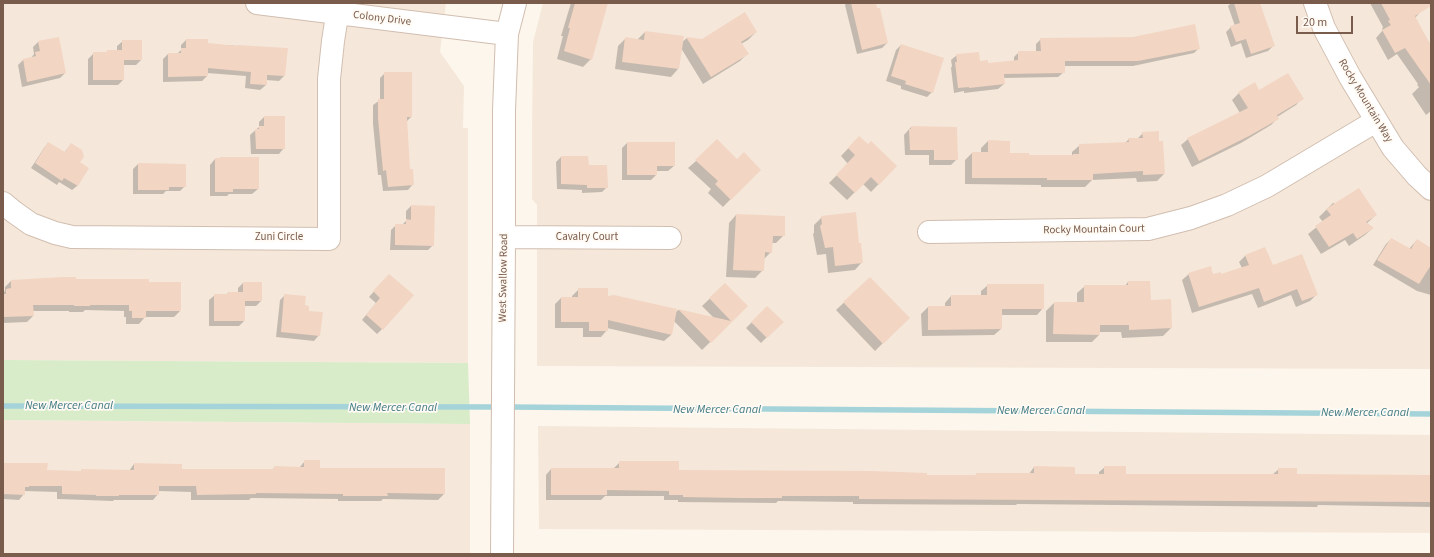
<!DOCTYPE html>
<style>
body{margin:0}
#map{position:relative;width:1434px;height:557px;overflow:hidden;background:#fdf6ec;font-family:"Source Sans 3",sans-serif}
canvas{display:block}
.frame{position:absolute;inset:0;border:4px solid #7a5c4d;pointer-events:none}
.scale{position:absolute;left:1296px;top:16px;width:57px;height:18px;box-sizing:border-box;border:2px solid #7a5c4d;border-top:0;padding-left:5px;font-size:12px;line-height:14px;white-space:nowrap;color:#7a5c4d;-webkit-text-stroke:3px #fffaf3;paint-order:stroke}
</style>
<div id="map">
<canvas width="1434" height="557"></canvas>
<div class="frame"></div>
<div class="scale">20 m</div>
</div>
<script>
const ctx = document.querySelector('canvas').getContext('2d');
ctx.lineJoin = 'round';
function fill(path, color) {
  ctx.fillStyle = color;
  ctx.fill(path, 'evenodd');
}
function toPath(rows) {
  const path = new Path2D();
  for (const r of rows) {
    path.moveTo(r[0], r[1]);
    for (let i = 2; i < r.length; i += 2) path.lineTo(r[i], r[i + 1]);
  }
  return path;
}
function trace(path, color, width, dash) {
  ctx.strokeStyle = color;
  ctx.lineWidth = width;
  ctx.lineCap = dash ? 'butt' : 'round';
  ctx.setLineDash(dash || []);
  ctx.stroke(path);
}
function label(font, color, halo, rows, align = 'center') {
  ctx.font = font + ' "Source Sans 3",sans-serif';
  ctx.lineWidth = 3.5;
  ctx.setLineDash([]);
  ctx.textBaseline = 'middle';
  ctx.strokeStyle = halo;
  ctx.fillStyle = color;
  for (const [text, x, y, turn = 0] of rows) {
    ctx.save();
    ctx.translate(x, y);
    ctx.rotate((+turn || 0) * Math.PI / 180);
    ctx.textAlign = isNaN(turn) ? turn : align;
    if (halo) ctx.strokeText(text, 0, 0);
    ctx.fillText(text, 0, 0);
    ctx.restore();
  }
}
const residential = toPath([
 [3,3,446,3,440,52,464,86,463,128,468,128,468,363,3,360],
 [543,3,1431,3,1431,369,537,366,537,205,532,199,532,131,533,42],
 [3,420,470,424,470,554,3,554],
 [538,426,1431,435,1431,533,539,529]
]);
const green = toPath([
 [3,360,468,363,470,424,3,420]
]);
const shadow = toPath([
 [571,3,601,3,591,59,583,67,557,59,563,36,561,36],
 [846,3,875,3,887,43,882,48,857,54,845,5],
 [1231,3,1259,3,1274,45,1268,51,1246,58,1241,43,1231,47,1226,32,1231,27,1235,26,1228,6],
 [1370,3,1418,3,1422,10,1415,18,1431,46,1431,111,1426,115,1412,94,1419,87,1417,85,1418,84,1397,54,1388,60,1376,38,1383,30,1382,29,1383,27],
 [645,32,682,42,687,38,702,40,756,32,748,40,741,44,747,54,740,61,703,84,681,48,678,69,671,77,615,69,618,46,626,38,637,40],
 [1041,39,1199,48,1194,53,1133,66,1064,66,1064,72,1058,77,1003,78,1004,84,998,89,964,93,964,91,954,93,951,68,952,66,951,60,957,55,987,64,1014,61,1014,57,1019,52,1036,52,1036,44],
 [186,40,207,44,287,49,284,76,279,81,266,80,266,85,260,90,245,88,246,76,207,73,207,76,202,81,163,82,163,59,168,54,177,54,181,50,181,45],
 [123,41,141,60,136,65,123,65,123,80,118,85,88,85,88,59,94,53,105,53,108,51,117,51,117,46],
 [38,42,65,73,60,78,22,87,18,65,23,60,31,58,34,54,33,47],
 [901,45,932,92,927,97,901,89,901,86,886,81,896,50],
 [385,73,411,117,406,122,409,170,413,184,408,190,383,191,381,175,378,175,373,124,373,105,380,100,380,78],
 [1259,92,1302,98,1296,105,1277,117,1278,118,1271,125,1241,143,1192,167,1181,145,1188,139,1240,113,1232,100,1239,93],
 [264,117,284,148,279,154,251,154,250,135,259,127,259,122],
 [911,127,956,128,957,159,951,165,929,165,929,155,905,155,904,135],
 [1143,133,1158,142,1164,174,1157,181,1137,182,1136,178,1092,180,1085,187,1041,187,1041,185,965,184,965,160,972,153,981,153,981,148,988,141,1009,154,1028,156,1072,156,1072,152,1080,145,1125,143,1129,139,1137,139],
 [859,137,868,145,896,166,871,192,863,184,847,200,829,183,848,164,841,156],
 [48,143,64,153,71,144,79,163,87,168,77,186,72,190,59,182,57,185,31,168,44,148],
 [627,143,674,166,668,171,656,171,656,175,651,180,622,180,622,148],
 [561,157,588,166,607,187,602,192,582,193,582,190,557,189,556,162],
 [220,158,258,189,252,194,229,194,227,196,210,196,210,165,215,159],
 [696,161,737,161,759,170,723,207,708,193,711,189,688,168],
 [138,164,185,186,180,191,166,191,163,194,133,194,133,169],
 [1333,203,1376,215,1366,224,1373,228,1365,235,1349,246,1345,240,1321,254,1308,234,1323,222,1319,217],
 [411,206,433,245,428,250,390,250,391,230,396,225,402,225,406,221,406,211],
 [736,215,784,235,776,243,771,243,771,252,763,260,763,270,755,278,726,277,729,223],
 [822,217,859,244,862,262,855,270,828,273,826,254,817,255,813,234,814,233,814,225],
 [1391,239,1409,249,1417,240,1431,249,1431,295,1417,291,1373,265,1386,244],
 [1246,255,1272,267,1317,294,1310,301,1296,307,1291,295,1258,308,1252,294,1192,313,1182,280,1189,274,1221,275,1242,268,1239,262],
 [870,278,908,318,875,351,836,310],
 [75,280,148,283,180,311,174,317,145,317,139,324,126,324,126,317,124,317,124,311,85,310,83,312,69,312,69,311,32,311,33,316,27,322,3,323,3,293,5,291,5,287,11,281],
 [384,280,382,329,377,334,362,320,376,303,369,297],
 [1128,282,1150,301,1171,328,1163,336,1122,338,1121,332,1100,332,1100,334,1092,342,1046,342,1046,311,1054,303,1077,303,1077,293,1085,286,1125,286],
 [243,283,261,301,256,306,244,306,244,321,239,326,209,326,209,300,215,295,226,295,228,293,238,293,238,288],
 [725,284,747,306,702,350,674,321,671,335,664,341,607,328,607,330,601,337,583,337,583,328,555,328,555,304,561,298,572,298,572,296,579,289,676,312,678,310,714,318,702,306],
 [988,285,1043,308,1037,315,1001,315,1001,329,994,335,922,336,921,314,928,307,945,307,945,303,951,296,981,296,981,291],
 [285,295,304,306,308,312,319,335,314,341,276,337,280,300],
 [767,307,782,322,761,343,746,328],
 [305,461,319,469,444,469,444,494,438,500,383,499,381,501,338,501,338,499,251,498,249,500,191,500,191,492,158,491,158,494,153,500,114,500,113,501,57,499,57,492,24,491,24,494,19,500,3,499,3,463,46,471,129,471,134,464,181,470,272,470,275,467,299,468],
 [620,462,678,471,926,476,974,476,977,474,1029,474,1034,467,1074,475,1099,475,1099,472,1105,467,1125,475,1273,474,1279,469,1296,475,1431,476,1431,507,1318,505,1317,507,1216,506,1017,504,1016,505,853,504,853,502,778,501,776,503,678,502,678,500,664,500,664,496,605,496,601,500,546,500,546,475,551,469,614,468]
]);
const stream = toPath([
 [3,406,499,407],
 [507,407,1431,414]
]);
const building = toPath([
 [575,3,608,3,592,60,564,51,570,28,568,28],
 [851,3,876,3,877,8,880,8,888,43,862,50],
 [1234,3,1260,3,1275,46,1251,54,1246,39,1236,42,1230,26,1240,23],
 [1381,3,1431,3,1431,6,1415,16,1431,46,1431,85,1405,48,1395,53,1382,30,1391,25,1388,21,1390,20],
 [745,12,757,32,741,42,749,54,711,77,686,37,702,39],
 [1195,24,1200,49,1138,61,1065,61,1065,73,1004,74,1005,84,969,88,969,87,958,88,955,62,957,62,956,54,979,52,980,61,988,60,988,63,1018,60,1018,51,1041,51,1040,38,1133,37],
 [645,31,684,36,679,69,622,62,625,37,644,40],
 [59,37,66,73,27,82,23,59,36,56,35,52,40,51,38,41],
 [186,39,208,39,208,43,237,46,237,45,288,48,285,76,267,75,267,85,250,84,251,72,208,68,208,76,168,77,168,53,181,53,181,48,186,48],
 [122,40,142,40,142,60,124,60,124,80,93,80,93,52,107,52,107,50,122,50],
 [901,44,944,58,933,93,905,84,906,81,891,76],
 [384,72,412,72,412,117,407,117,410,169,413,169,414,185,388,187,386,170,383,171,378,118,378,99,384,99],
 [1288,73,1304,99,1277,115,1279,119,1249,136,1199,161,1187,138,1248,108,1238,92,1255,82,1259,90],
 [264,116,285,116,285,149,256,149,255,129,259,129,259,126,264,126],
 [911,126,957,127,958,160,934,160,934,150,910,150,909,129,911,129],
 [1159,131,1159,141,1163,141,1165,174,1143,175,1143,171,1093,174,1093,180,1047,180,1047,178,972,178,972,152,988,152,988,140,1010,141,1010,153,1029,153,1029,155,1073,155,1073,154,1079,154,1079,144,1129,142,1128,138,1143,138,1142,132],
 [859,136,868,144,871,141,897,166,879,185,871,177,855,193,836,175,855,155,848,148],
 [717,139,737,159,744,152,761,170,731,200,715,184,718,181,695,160],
 [48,142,65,152,71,143,82,150,84,157,80,162,89,168,78,186,64,178,62,181,35,163],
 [627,142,675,142,675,166,657,166,657,175,627,175],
 [561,156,588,156,589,165,607,165,608,188,587,188,587,185,561,184],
 [220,157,259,157,259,189,233,189,233,192,215,192,215,158,220,158],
 [138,163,186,164,186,187,169,187,169,190,138,190],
 [1359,188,1377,215,1366,222,1374,228,1357,239,1353,233,1329,247,1315,226,1331,215,1326,209,1334,204,1333,202,1335,203],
 [411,205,435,206,434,246,395,245,395,224,406,224,406,219,411,220],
 [856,212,859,243,861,243,863,263,835,266,833,247,825,248,820,226,822,224,821,216],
 [736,214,785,216,785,236,773,236,772,253,765,252,764,271,733,270],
 [1391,238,1411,249,1417,239,1431,248,1431,265,1419,284,1377,260],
 [1265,247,1273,265,1302,254,1318,295,1302,301,1297,289,1264,302,1259,288,1199,307,1188,273,1211,266,1213,274,1221,272,1221,274,1249,265,1245,255],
 [389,274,414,295,383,330,366,315,380,298,373,291],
 [62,277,76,277,76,279,149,279,149,282,181,282,181,311,146,311,146,318,132,318,132,311,129,311,129,305,90,305,90,306,74,306,74,305,33,305,34,316,3,317,3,294,6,294,6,289,11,288,11,280],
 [870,277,910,318,883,344,843,302],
 [1128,281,1150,281,1151,300,1171,299,1172,328,1129,330,1129,325,1100,325,1100,335,1053,334,1054,302,1084,302,1084,285,1128,285],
 [243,282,262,282,262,301,245,301,245,321,214,321,214,294,228,294,228,292,243,292],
 [725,283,748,306,711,343,678,309,731,321,709,298],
 [987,284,1044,284,1044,309,1002,309,1002,329,928,330,928,306,951,306,951,295,987,295],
 [578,288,608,288,608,296,614,295,677,309,672,335,608,320,608,331,589,331,589,322,561,322,561,297,578,297],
 [284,294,306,296,305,305,309,306,309,311,323,312,320,336,281,332],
 [767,306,784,322,767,338,751,322],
 [304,460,320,460,320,468,445,468,445,494,387,493,388,496,343,496,343,494,256,493,256,494,197,495,196,486,159,486,159,495,119,495,119,496,96,496,96,495,62,494,62,486,29,486,29,487,25,487,25,495,3,494,3,463,48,463,47,470,81,471,81,469,134,470,134,463,182,464,182,469,274,469,274,466,304,467],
 [619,461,679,461,679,470,871,471,927,473,927,475,976,475,976,473,1034,473,1034,466,1075,467,1075,474,1104,474,1104,466,1126,466,1126,474,1278,474,1278,468,1297,468,1297,474,1431,475,1431,502,859,499,859,496,782,496,782,498,740,498,683,497,683,495,669,495,669,491,607,490,607,495,551,495,551,468,619,468]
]);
const street = toPath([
 [257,3,507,34],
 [1315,3,1324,28,1350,77,1393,148,1417,176,1431,189],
 [3,203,14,212,31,224,55,233,72,237,329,239,329,79,333,41,339,3],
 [929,232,1148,229,1191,218,1227,205,1267,186,1376,121],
 [504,237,670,238],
 [502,554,504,237,504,110,507,34,515,3]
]);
const streetNames = [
 ["Colony Drive",382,19,7],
 ["Rocky Mountain Way",1365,101,59],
 ["Rocky Mountain Court",1094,230,-1],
 ["Zuni Circle",279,238],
 ["Cavalry Court",587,238],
 ["West Swallow Road",504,278,-89]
];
const waterNames = [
 ["New Mercer Canal",69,406],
 ["New Mercer Canal",393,408],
 ["New Mercer Canal",717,410],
 ["New Mercer Canal",1041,411],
 ["New Mercer Canal",1365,413]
];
fill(residential, '#f5e8da');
fill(green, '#d8ecc9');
fill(shadow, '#0003');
trace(stream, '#a5d3da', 5.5);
fill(building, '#f3d5c3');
trace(street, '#d1beb0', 24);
trace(street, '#fff', 22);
label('11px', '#7a5c4d', '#fffaf3', streetNames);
label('italic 12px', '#437c86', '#fffaf3', waterNames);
</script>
